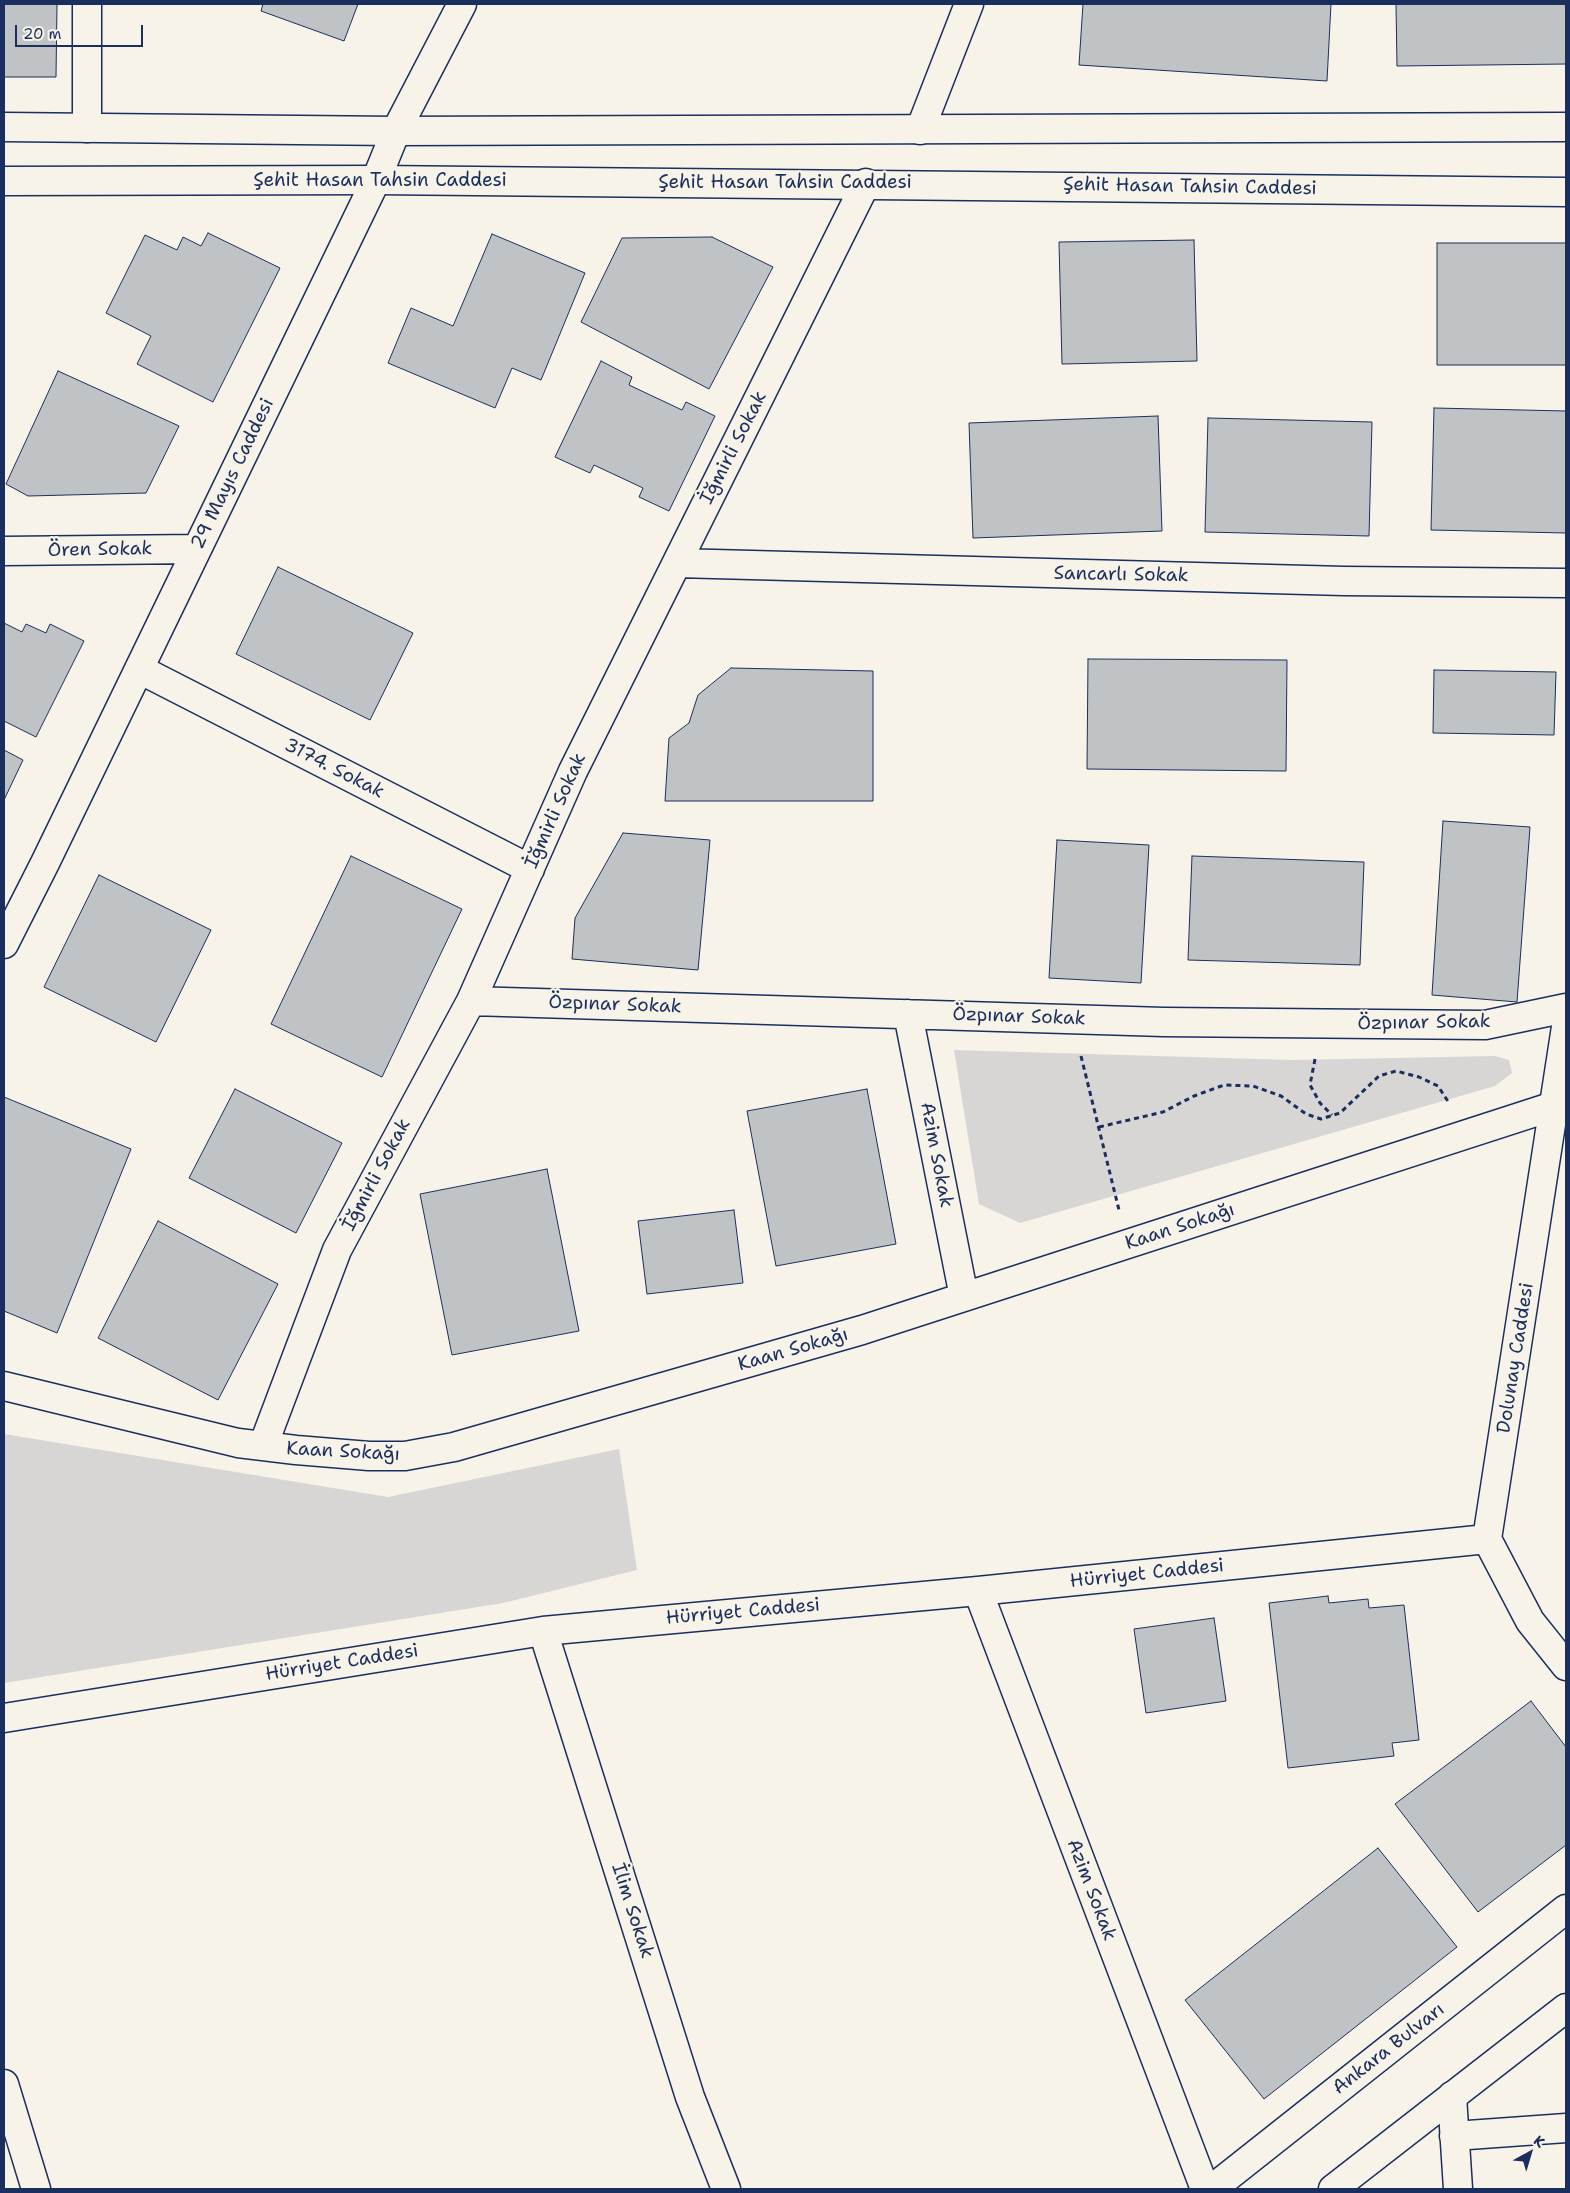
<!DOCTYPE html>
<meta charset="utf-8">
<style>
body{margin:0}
#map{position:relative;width:1570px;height:2193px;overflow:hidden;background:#f7f3e8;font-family:"Shantell Sans",sans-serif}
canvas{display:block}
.frame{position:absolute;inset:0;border:5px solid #1b2f5e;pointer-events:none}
.north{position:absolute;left:1505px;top:2128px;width:50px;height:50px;-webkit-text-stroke:4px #f7f3e8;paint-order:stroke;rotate:39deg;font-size:14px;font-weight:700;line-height:20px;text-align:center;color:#1b2f5e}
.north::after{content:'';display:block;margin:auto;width:18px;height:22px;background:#1b2f5e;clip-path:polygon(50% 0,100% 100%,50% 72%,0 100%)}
.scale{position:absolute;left:15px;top:25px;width:128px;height:22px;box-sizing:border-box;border:2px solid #1b2f5e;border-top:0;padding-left:6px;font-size:15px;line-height:18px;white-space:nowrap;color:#1b2f5e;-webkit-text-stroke:4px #f7f3e8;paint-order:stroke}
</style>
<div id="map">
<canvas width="1570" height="2193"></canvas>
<div class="frame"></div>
<div class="north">K</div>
<div class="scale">20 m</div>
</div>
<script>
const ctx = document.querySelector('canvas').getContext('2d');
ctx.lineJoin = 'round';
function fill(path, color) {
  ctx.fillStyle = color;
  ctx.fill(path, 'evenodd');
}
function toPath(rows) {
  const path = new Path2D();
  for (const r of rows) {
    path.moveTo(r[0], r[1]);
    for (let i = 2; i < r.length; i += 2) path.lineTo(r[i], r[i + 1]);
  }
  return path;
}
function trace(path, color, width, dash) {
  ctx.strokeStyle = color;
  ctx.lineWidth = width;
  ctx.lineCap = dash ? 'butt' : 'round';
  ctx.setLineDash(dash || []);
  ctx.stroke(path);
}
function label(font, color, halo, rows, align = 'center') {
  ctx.font = font + ' "Shantell Sans",sans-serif';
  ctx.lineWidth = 4.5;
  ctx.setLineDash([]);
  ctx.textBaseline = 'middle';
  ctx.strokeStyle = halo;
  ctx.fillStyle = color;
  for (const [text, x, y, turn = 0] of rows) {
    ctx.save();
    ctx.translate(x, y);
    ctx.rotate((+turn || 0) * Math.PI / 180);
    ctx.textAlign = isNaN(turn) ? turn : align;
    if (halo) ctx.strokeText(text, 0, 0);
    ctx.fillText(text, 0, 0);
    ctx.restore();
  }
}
const green = toPath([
 [954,1050,1293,1060,1495,1056,1509,1060,1512,1073,1495,1086,1020,1223,979,1204],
 [4,1434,388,1497,619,1449,637,1570,503,1603,4,1683]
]);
const building = toPath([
 [4,4,57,4,56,77,4,77,4,4],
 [263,4,358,4,344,41,261,11,263,4],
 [1083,4,1331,4,1327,81,1079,65,1083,4],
 [1396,4,1566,4,1566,64,1397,66,1396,4],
 [208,233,280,268,213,402,137,364,151,336,106,313,145,235,177,250,183,237,201,246,208,233],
 [492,234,585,273,541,380,512,368,495,408,388,363,411,308,453,326,492,234],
 [712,237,773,267,709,389,581,322,622,238,712,237],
 [1194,240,1197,361,1062,364,1059,242,1194,240],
 [1437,243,1566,243,1566,365,1437,365,1437,243],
 [601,361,632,377,629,385,682,410,686,402,715,416,669,511,639,497,643,488,594,465,590,473,555,457,601,361],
 [58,371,179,426,146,493,28,496,6,484,58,371],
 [1434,408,1566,411,1566,533,1431,530,1434,408],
 [1158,416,1162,531,973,538,969,423,1158,416],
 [1208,418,1372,422,1369,536,1205,532,1208,418],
 [278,567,413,633,370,720,236,654,278,567],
 [4,623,22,632,26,624,46,633,50,624,84,641,36,737,4,721,4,623],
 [1088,659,1287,660,1286,771,1087,769,1088,659],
 [731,668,873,671,873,801,665,801,669,738,689,723,698,695,731,668],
 [1434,670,1556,672,1554,735,1433,733,1434,670],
 [4,750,23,760,4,800,4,750],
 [1443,821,1530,827,1517,1002,1432,995,1443,821],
 [623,833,710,840,698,970,572,959,575,918,623,833],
 [1057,840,1149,845,1141,983,1049,978,1057,840],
 [351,856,462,909,382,1077,271,1024,351,856],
 [1192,856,1364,862,1360,965,1188,960,1192,856],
 [99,875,211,930,156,1042,44,987,99,875],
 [235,1089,342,1143,296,1233,189,1178,235,1089],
 [867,1089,896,1244,776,1266,747,1111,867,1089],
 [4,1097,131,1149,57,1333,4,1311,4,1097],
 [547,1169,579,1331,452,1355,420,1194,547,1169],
 [734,1210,743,1283,647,1294,638,1221,734,1210],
 [158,1221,278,1284,218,1400,98,1338,158,1221],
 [1328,1596,1329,1603,1368,1599,1369,1608,1404,1605,1419,1740,1392,1743,1394,1756,1288,1768,1269,1603,1328,1596],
 [1214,1618,1226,1701,1146,1713,1134,1629,1214,1618],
 [1531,1701,1566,1747,1566,1845,1478,1912,1395,1804,1531,1701],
 [1378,1848,1457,1947,1264,2099,1185,2000,1378,1848]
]);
const path = toPath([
 [1081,1056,1119,1210],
 [1315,1059,1310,1085,1320,1103,1332,1115],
 [1099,1127,1163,1112,1194,1096,1224,1085,1253,1086,1281,1096,1306,1114,1321,1119,1340,1113,1379,1076,1396,1071,1419,1077,1438,1086,1449,1103]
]);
const minor = toPath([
 [87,4,87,128],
 [920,130,969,4],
 [4,551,197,549],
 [677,563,1344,581,1566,583],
 [139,669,530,869],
 [4,944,45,863,376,180,396,131,462,4],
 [471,1001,1164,1022,1485,1025,1566,1008],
 [908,1014,964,1297],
 [1566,1027,1487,1539,1530,1621,1566,1666],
 [4,1386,238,1443,296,1450,369,1456,405,1456,454,1447,862,1330,1566,1102],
 [263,1446,337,1250,471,1001,573,771,866,183],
 [978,1591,1205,2189],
 [543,1631,690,2097,726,2189],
 [4,1718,543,1631,978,1591,1487,1539],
 [4,2084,36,2189],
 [1452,2096,1458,2189],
 [1454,2136,1566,2128]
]);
const major = toPath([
 [4,127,396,131,1566,127],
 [4,181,376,180,1566,192],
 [1212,2189,1566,1909],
 [1333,2189,1566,2008]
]);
const streetNames = [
 ["Şehit Hasan Tahsin Caddesi",380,181],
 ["Şehit Hasan Tahsin Caddesi",785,183],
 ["Şehit Hasan Tahsin Caddesi",1190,187,1],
 ["İğmirli Sokak",734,448,-63],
 ["29 Mayıs Caddesi",233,474,-64],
 ["Ören Sokak",100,550,-1],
 ["Sancarlı Sokak",1121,575,1],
 ["3174. Sokak",334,769,27],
 ["İğmirli Sokak",556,811,-66],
 ["Özpınar Sokak",615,1005,2],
 ["Özpınar Sokak",1019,1017,2],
 ["Özpınar Sokak",1424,1023,-1],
 ["Azim Sokak",936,1155,79],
 ["İğmirli Sokak",377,1175,-62],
 ["Kaan Sokağı",1180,1227,-18],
 ["Kaan Sokağı",793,1350,-16],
 ["Dolunay Caddesi",1516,1358,-81],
 ["Kaan Sokağı",343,1452,3],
 ["Hürriyet Caddesi",1147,1574,-6],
 ["Hürriyet Caddesi",743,1612,-5],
 ["Hürriyet Caddesi",342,1663,-9],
 ["Azim Sokak",1091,1890,69],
 ["İlim Sokak",632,1911,72],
 ["Ankara Bulvarı",1389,2049,-38]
];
fill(green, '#d7d6d4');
fill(building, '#c0c3c5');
trace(building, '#1b2f5e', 1);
trace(minor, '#1b2f5e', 31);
trace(major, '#1b2f5e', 31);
trace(path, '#1b2f5e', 3, [5, 4]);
trace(minor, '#f7f3e8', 28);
trace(major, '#f7f3e8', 28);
label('19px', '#1b2f5e', '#f7f3e8', streetNames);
</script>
